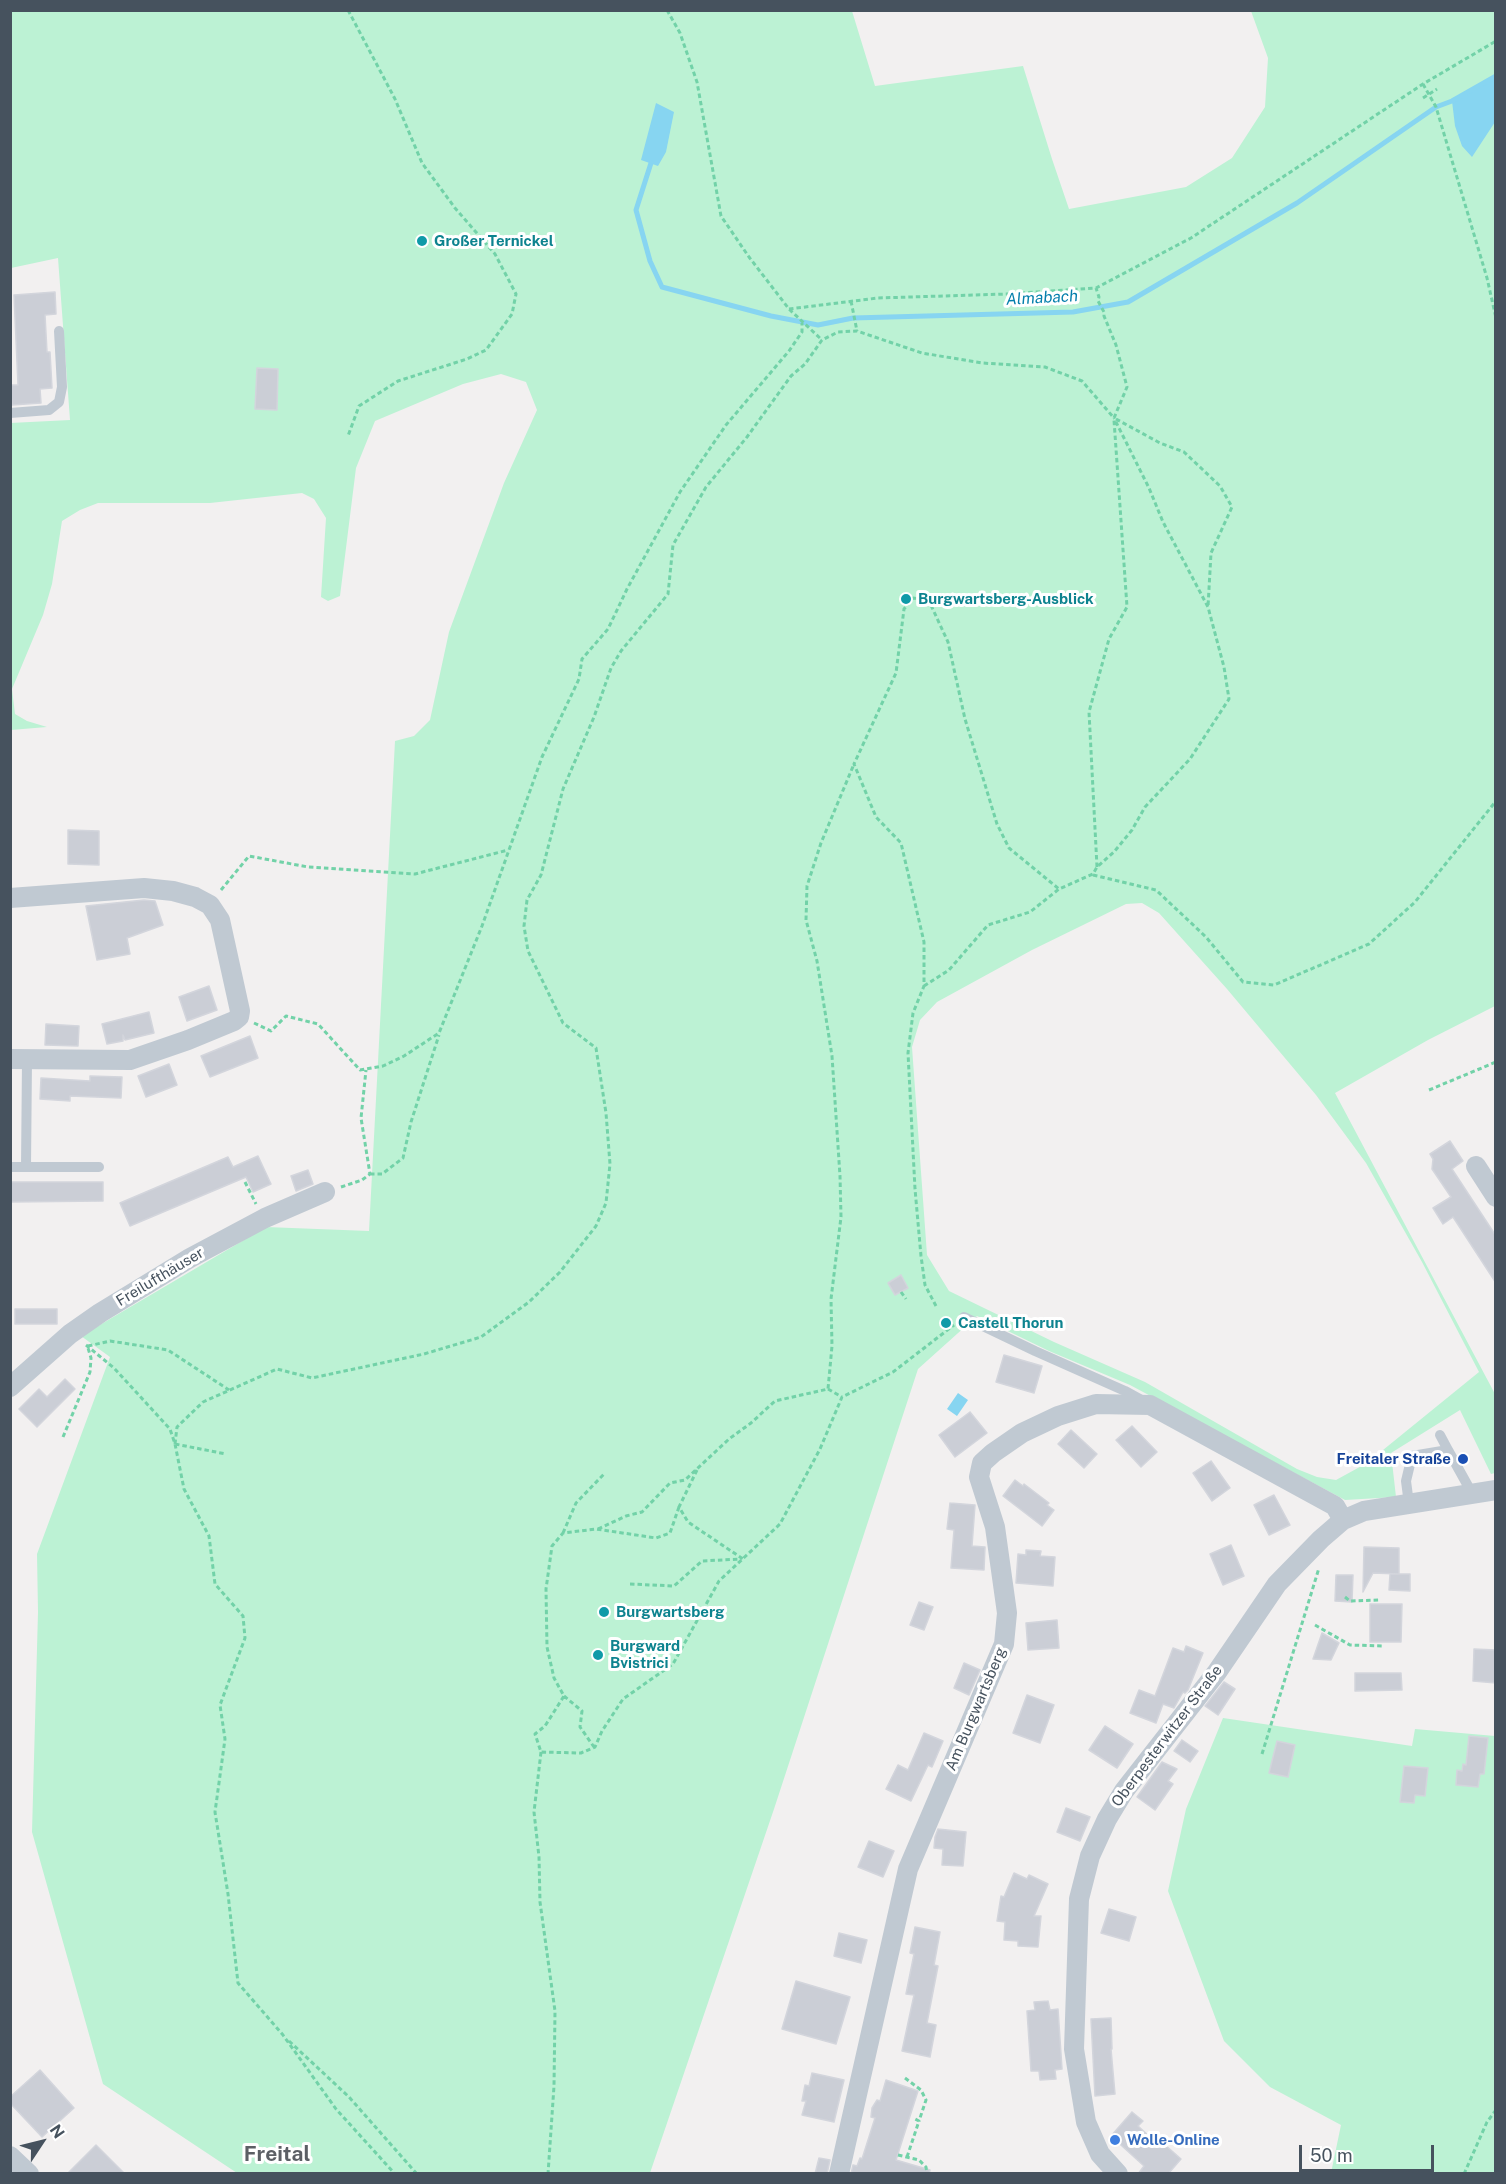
<!DOCTYPE html>
<meta charset="utf-8">
<style>
body{margin:0}
#map{position:relative;width:1506px;height:2184px;overflow:hidden;background:#f2f0f0;font-family:"Public Sans",sans-serif}
canvas{display:block}
.frame{position:absolute;inset:0;border:12px solid #46525e;pointer-events:none}
.north{position:absolute;left:12px;top:2112px;width:60px;height:60px;-webkit-text-stroke:4px #fff;paint-order:stroke;rotate:55deg;font-size:16px;font-weight:700;line-height:24px;text-align:center;color:#46525e}
.north::after{content:'';display:block;margin:auto;width:21px;height:27px;background:#46525e;clip-path:polygon(50% 0,100% 100%,50% 72%,0 100%)}
.scale{position:absolute;left:1299px;top:2145px;width:135px;height:27px;box-sizing:border-box;border:3px solid #46525e;border-top:0;padding-left:8px;font-size:18px;line-height:21px;white-space:nowrap;color:#46525e;-webkit-text-stroke:4px #fff;paint-order:stroke}
</style>
<div id="map">
<canvas width="1506" height="2184"></canvas>
<div class="frame"></div>
<div class="north">N</div>
<div class="scale">50 m</div>
</div>
<script>
const ctx = document.querySelector('canvas').getContext('2d');
ctx.lineJoin = 'round';
function fill(path, color) {
  ctx.fillStyle = color;
  ctx.fill(path, 'evenodd');
}
function toPath(rows) {
  const path = new Path2D();
  for (const r of rows) {
    path.moveTo(r[0], r[1]);
    for (let i = 2; i < r.length; i += 2) path.lineTo(r[i], r[i + 1]);
  }
  return path;
}
function trace(path, color, width, dash) {
  ctx.strokeStyle = color;
  ctx.lineWidth = width;
  ctx.lineCap = dash ? 'butt' : 'round';
  ctx.setLineDash(dash || []);
  ctx.stroke(path);
}
function label(font, color, halo, rows, align = 'center') {
  ctx.font = font + ' "Public Sans",sans-serif';
  ctx.lineWidth = 6;
  ctx.setLineDash([]);
  ctx.textBaseline = 'middle';
  ctx.strokeStyle = halo;
  ctx.fillStyle = color;
  for (const [text, x, y, turn = 0] of rows) {
    ctx.save();
    ctx.translate(x, y);
    ctx.rotate((+turn || 0) * Math.PI / 180);
    ctx.textAlign = isNaN(turn) ? turn : align;
    if (halo) ctx.strokeText(text, 0, 0);
    ctx.fillText(text, 0, 0);
    ctx.restore();
  }
}
const green = toPath([
 [11,11,852,11,875,86,1023,66,1052,159,1069,209,1186,187,1232,158,1265,107,1268,58,1251,11,1495,11,1495,1006,1428,1040,1335,1093,1495,1394,1495,1473,1491,1474,1460,1410,1391,1453,1396,1497,1345,1500,1130,1385,1049,1351,977,1316,918,1369,774,1809,650,2173,237,2173,103,2084,32,1832,38,1612,37,1554,110,1357,81,1336,266,1227,369,1231,395,741,414,736,430,720,449,632,504,483,537,410,526,382,501,374,463,384,375,421,356,468,340,596,328,601,321,597,326,518,314,499,302,493,210,503,98,503,80,510,62,521,52,584,43,615,12,689,15,714,27,721,47,727,11,730,10,423,70,420,58,258,11,268],
 [1142,903,1159,913,1227,989,1316,1095,1366,1163,1422,1262,1479,1372,1367,1463,1336,1480,1317,1477,1297,1469,1145,1382,1054,1342,949,1291,927,1255,912,1047,920,1020,937,1002,1032,950,1126,904],
 [1223,1718,1412,1746,1415,1729,1495,1736,1495,2173,1331,2173,1341,2125,1270,2087,1224,2041,1168,1891,1186,1809]
]);
const water = toPath([
 [1495,76,1495,122,1472,157,1462,146,1455,126,1452,101],
 [656,103,674,112,666,152,658,166,641,160],
 [958,1393,968,1400,957,1416,947,1409]
]);
const stream = toPath([
 [651,163,636,210,650,261,662,287,771,316,818,325,853,318,1073,312,1128,302,1297,203,1436,107,1452,101,1496,76]
]);
const building = toPath([
 [55,292,56,314,45,315,47,352,50,352,52,388,40,389,41,403,12,405,10,385,18,385,14,295,55,292],
 [257,368,278,369,277,410,255,409,257,368],
 [68,830,99,831,99,865,68,864,68,830],
 [144,900,155,901,163,925,127,938,130,954,97,960,86,906,144,900],
 [209,986,217,1010,187,1021,179,997,209,986],
 [149,1012,154,1033,125,1040,123,1035,123,1041,107,1044,102,1024,149,1012],
 [46,1024,79,1026,78,1046,45,1045,46,1024],
 [250,1036,258,1058,210,1077,201,1056,250,1036],
 [169,1064,177,1085,146,1097,138,1076,169,1064],
 [90,1076,122,1077,121,1098,70,1096,70,1101,40,1099,41,1078,90,1081,90,1076],
 [1450,1141,1463,1161,1452,1169,1496,1236,1496,1283,1453,1217,1443,1224,1433,1208,1451,1197,1432,1169,1433,1159,1430,1154,1450,1141],
 [258,1156,271,1184,253,1192,246,1177,130,1226,120,1203,228,1157,233,1167,258,1156],
 [308,1170,313,1184,296,1191,291,1176,308,1170],
 [10,1182,103,1182,103,1201,10,1202,10,1182],
 [901,1275,908,1288,895,1295,888,1283,901,1275],
 [15,1309,57,1309,57,1324,15,1324,15,1309],
 [1004,1355,1042,1366,1034,1393,996,1382,1004,1355],
 [65,1379,75,1389,37,1427,19,1409,39,1389,47,1397,65,1379],
 [970,1412,987,1433,955,1457,939,1435,970,1412],
 [1132,1426,1157,1452,1141,1467,1116,1440,1132,1426],
 [1071,1430,1097,1454,1084,1468,1058,1444,1071,1430],
 [1211,1461,1230,1488,1212,1501,1193,1473,1211,1461],
 [1015,1480,1023,1486,1024,1484,1049,1503,1047,1505,1054,1510,1042,1526,1003,1496,1015,1480],
 [1274,1495,1290,1525,1269,1535,1254,1505,1274,1495],
 [950,1503,975,1505,972,1546,985,1547,984,1570,951,1568,954,1530,947,1529,950,1503],
 [1231,1545,1244,1576,1223,1585,1210,1554,1231,1545],
 [1364,1547,1399,1548,1399,1574,1373,1573,1363,1592,1364,1547],
 [1026,1550,1041,1551,1040,1556,1055,1557,1053,1586,1016,1583,1018,1554,1026,1555,1026,1550],
 [1390,1574,1410,1574,1410,1591,1389,1590,1390,1574],
 [1336,1575,1353,1575,1352,1602,1335,1601,1336,1575],
 [919,1602,933,1607,924,1630,910,1625,919,1602],
 [1370,1604,1402,1604,1401,1642,1370,1642,1370,1604],
 [1057,1620,1059,1648,1028,1650,1026,1623,1057,1620],
 [1322,1633,1339,1643,1331,1660,1313,1659,1322,1633],
 [1186,1646,1203,1653,1188,1690,1185,1693,1183,1692,1174,1708,1163,1704,1156,1723,1130,1713,1139,1690,1155,1696,1173,1648,1184,1652,1186,1646],
 [1474,1649,1496,1650,1496,1683,1473,1681,1474,1649],
 [964,1663,980,1670,969,1695,954,1688,964,1663],
 [1355,1673,1401,1673,1402,1690,1355,1691,1355,1673],
 [1224,1682,1235,1689,1218,1715,1205,1706,1224,1682],
 [1027,1695,1054,1705,1040,1743,1013,1733,1027,1695],
 [1105,1726,1133,1744,1117,1768,1089,1750,1105,1726],
 [924,1733,943,1741,932,1767,928,1765,911,1801,886,1789,898,1765,908,1770,924,1733],
 [1469,1736,1488,1738,1484,1774,1480,1774,1478,1787,1456,1785,1457,1770,1462,1771,1463,1764,1466,1765,1469,1736],
 [1182,1740,1198,1751,1190,1762,1174,1751,1182,1740],
 [1277,1741,1295,1745,1288,1777,1269,1773,1277,1741],
 [1162,1762,1177,1769,1168,1781,1173,1784,1155,1810,1137,1797,1162,1762],
 [1404,1766,1428,1768,1425,1796,1415,1795,1414,1803,1400,1802,1404,1766],
 [1066,1808,1090,1817,1080,1841,1057,1832,1066,1808],
 [938,1829,966,1832,963,1866,942,1865,943,1849,934,1848,935,1837,938,1829],
 [869,1841,894,1851,883,1877,858,1867,869,1841],
 [1014,1873,1027,1879,1029,1875,1048,1884,1034,1916,1041,1916,1038,1947,1018,1946,1018,1941,1004,1940,1005,1922,997,1921,1001,1896,1004,1897,1014,1873],
 [1109,1909,1136,1917,1129,1941,1101,1933,1109,1909],
 [915,1927,940,1932,934,1965,938,1966,927,2023,936,2025,930,2057,902,2051,914,1995,906,1994,914,1954,910,1953,915,1927],
 [839,1933,867,1940,861,1963,834,1956,839,1933],
 [796,1981,850,1997,836,2044,782,2029,796,1981],
 [1048,2001,1050,2010,1058,2009,1062,2069,1055,2070,1056,2079,1040,2080,1039,2071,1031,2071,1027,2011,1035,2010,1034,2002,1048,2001],
 [1111,2018,1112,2049,1111,2049,1115,2094,1095,2096,1091,2019,1111,2018],
 [40,2070,74,2108,42,2137,10,2103,10,2097,40,2070],
 [812,2073,844,2080,834,2122,802,2115,806,2101,802,2101,805,2085,809,2086,812,2073],
 [886,2080,918,2091,896,2160,930,2170,929,2174,851,2174,853,2165,857,2166,860,2158,862,2159,875,2118,871,2117,872,2108,877,2100,880,2101,886,2080],
 [1132,2112,1143,2121,1138,2126,1161,2147,1164,2144,1181,2159,1168,2174,1138,2174,1144,2166,1111,2136,1132,2112],
 [96,2145,125,2174,67,2174,96,2145],
 [819,2158,830,2160,827,2174,815,2174,819,2158]
]);
const path = toPath([
 [348,10,395,99,422,163,455,208,495,254,516,294,512,314,486,350,467,359,398,381,359,406,348,436],
 [667,10,680,33,697,82,721,216,749,257,789,309,822,340],
 [1423,84,1436,107,1487,278,1496,318],
 [1423,98,1437,89],
 [851,301,857,331],
 [789,309,878,298,1007,294,1096,288,1191,238,1423,84,1496,41],
 [1116,419,1160,443,1184,452,1220,486,1232,507,1211,553,1208,607],
 [1097,867,1089,712,1109,639,1127,607,1114,420],
 [1093,875,1156,890,1206,937,1243,982,1274,985,1369,944,1415,902,1496,801],
 [221,890,249,856,308,867,415,874,508,850],
 [924,986,949,970,988,925,1030,912,1059,889,1093,874,1097,867,1114,852,1132,830,1145,807,1190,759,1229,699,1224,667,1208,607,1163,522,1149,488,1114,418],
 [254,1023,271,1031,286,1016,318,1024,360,1070,383,1066,404,1056,439,1033,482,926,542,757,579,679,582,659,608,629,627,589,680,492,726,425,789,351,802,332,802,323],
 [1429,1090,1496,1062],
 [370,1174,382,1174,403,1158,411,1122,439,1035],
 [245,1182,256,1204],
 [341,1187,362,1180,370,1174,361,1118,366,1070],
 [901,1292,906,1299],
 [936,1306,925,1285,921,1256,915,1189,908,1053,913,1013,924,986,924,942,901,843,876,817,854,764,896,673,904,609,913,598,929,601,948,642,965,719,997,824,1009,848,1059,889],
 [86,1345,114,1368,170,1429,175,1444,184,1489,209,1536,215,1584,243,1616,245,1638,220,1705,225,1739,215,1812,228,1894,238,1983,283,2035,336,2109,395,2174],
 [88,1346,110,1341,168,1350,229,1390],
 [828,1389,842,1397],
 [63,1437,90,1372,91,1358,88,1348],
 [175,1444,177,1427,203,1402,277,1369,312,1378,424,1354,481,1337,529,1302,560,1272,596,1226,606,1203,610,1164,606,1113,596,1048,563,1023,528,951,524,926,527,900,541,875,563,789,594,717,611,668,621,651,668,594,673,545,706,487,747,437,791,376,805,364,822,340,838,332,857,331,922,353,982,363,1045,367,1082,381,1114,418,1127,387,1116,345,1104,316,1104,312,1098,301,1099,297,1096,288],
 [175,1444,226,1454],
 [697,1470,679,1507,688,1522,743,1559],
 [679,1507,670,1533,656,1538,596,1529,563,1533,552,1546,546,1589,547,1647,554,1678,564,1696,545,1726,535,1734,541,1752,581,1753,595,1747,602,1731,623,1699,673,1664,719,1581,780,1524,820,1449,842,1397,893,1372,954,1325],
 [598,1529,626,1516,642,1512,670,1483,685,1480,729,1439,751,1423,775,1401,828,1389,832,1346,831,1299,841,1217,840,1176,832,1056,817,961,806,920,807,886,821,843,854,764],
 [563,1533,576,1503,604,1474],
 [630,1584,674,1586,702,1561,741,1559],
 [1345,1597,1350,1601,1381,1600],
 [1315,1625,1350,1645,1384,1646],
 [564,1696,582,1711,580,1727,594,1747],
 [541,1752,534,1812,539,1857,540,1902,555,2011,554,2086,548,2174],
 [1262,1754,1319,1568],
 [289,2041,349,2097,417,2174],
 [905,2078,921,2090,926,2100,919,2121],
 [898,2155,919,2160,926,2167,927,2174],
 [907,2157,919,2121,915,2119],
 [1464,2174,1487,2122,1496,2110]
]);
const service = toPath([
 [10,413,49,410,59,402,62,387,59,331],
 [10,1167,99,1167],
 [26,1167,27,1060],
 [964,1317,1035,1351,1125,1391,1145,1402],
 [1440,1435,1448,1450],
 [1409,1504,1406,1481,1412,1456,1448,1450,1468,1486,1469,1495]
]);
const minor = toPath([
 [10,898,144,888,173,891,195,897,210,905,220,920,240,1011,239,1017,234,1021,188,1040,130,1060,10,1059],
 [1476,1166,1496,1197],
 [10,1387,70,1334,100,1313,190,1258,265,1218,325,1192],
 [10,2156,29,2174],
 [839,2174,908,1869,1004,1644,1007,1613,995,1527,979,1477,982,1463,993,1453,1022,1433,1058,1416,1096,1404,1150,1405,1335,1506,1343,1520],
 [1118,2174,1100,2154,1086,2122,1074,2049,1079,1899,1090,1856,1107,1819,1124,1791,1217,1672,1277,1584,1321,1539,1343,1520,1364,1511,1496,1490]
]);
const markers = [
 [422,241,6,"#0f9aa8"],
 [906,599,6,"#0f9aa8"],
 [946,1323,6,"#0f9aa8"],
 [1463,1459,6,"#1a4fb4"],
 [604,1612,6,"#0f9aa8"],
 [598,1655,6,"#0f9aa8"],
 [1115,2140,6,"#3f7fe0"]
];
const cultureNames = [
 ["Großer Ternickel",434,241],
 ["Burgwartsberg-Ausblick",918,599],
 ["Castell Thorun",958,1323],
 ["Burgwartsberg",616,1612],
 ["Burgward",610,1646],
 ["Bvistrici",610,1663]
];
const streetNames = [
 ["Freilufthäuser",160,1277,-31],
 ["Am Burgwartsberg",976,1709,-67],
 ["Oberpesterwitzer Straße",1167,1736,-53]
];
const transitNames = [
 ["Freitaler Straße",1451,1459]
];
const shopNames = [
 ["Wolle-Online",1127,2140]
];
const waterNames = [
 ["Almabach",1042,298,-3]
];
const districtNames = [
 ["Freital",277,2155]
];
fill(green, '#bcf2d4');
fill(water, '#87d5f1');
trace(stream, '#87d5f1', 5);
fill(building, '#cbced6');
trace(building, '#d3d5dc', 1.5);
trace(path, '#72d2a8', 3, [4.5, 3]);
trace(service, '#c0c9d2', 10);
trace(minor, '#c0c9d2', 20);
for (const [x, y, r, color] of markers) {
  const dot = new Path2D();
  dot.arc(x, y, r, 0, 2 * Math.PI);
  ctx.fillStyle = color;
  ctx.fill(dot);
  trace(dot, '#fff', 2);
}
label('bold 15px', '#0d838f', '#fff', cultureNames, 'left');
label('15px', '#46525e', '#fff', streetNames);
label('bold 15px', '#164399', '#fff', transitNames, 'right');
label('bold 15px', '#366cbe', '#fff', shopNames, 'left');
label('italic 16px', '#057fac', '#fff', waterNames);
label('bold 21px', '#5c5f65', '#fff', districtNames);
</script>
